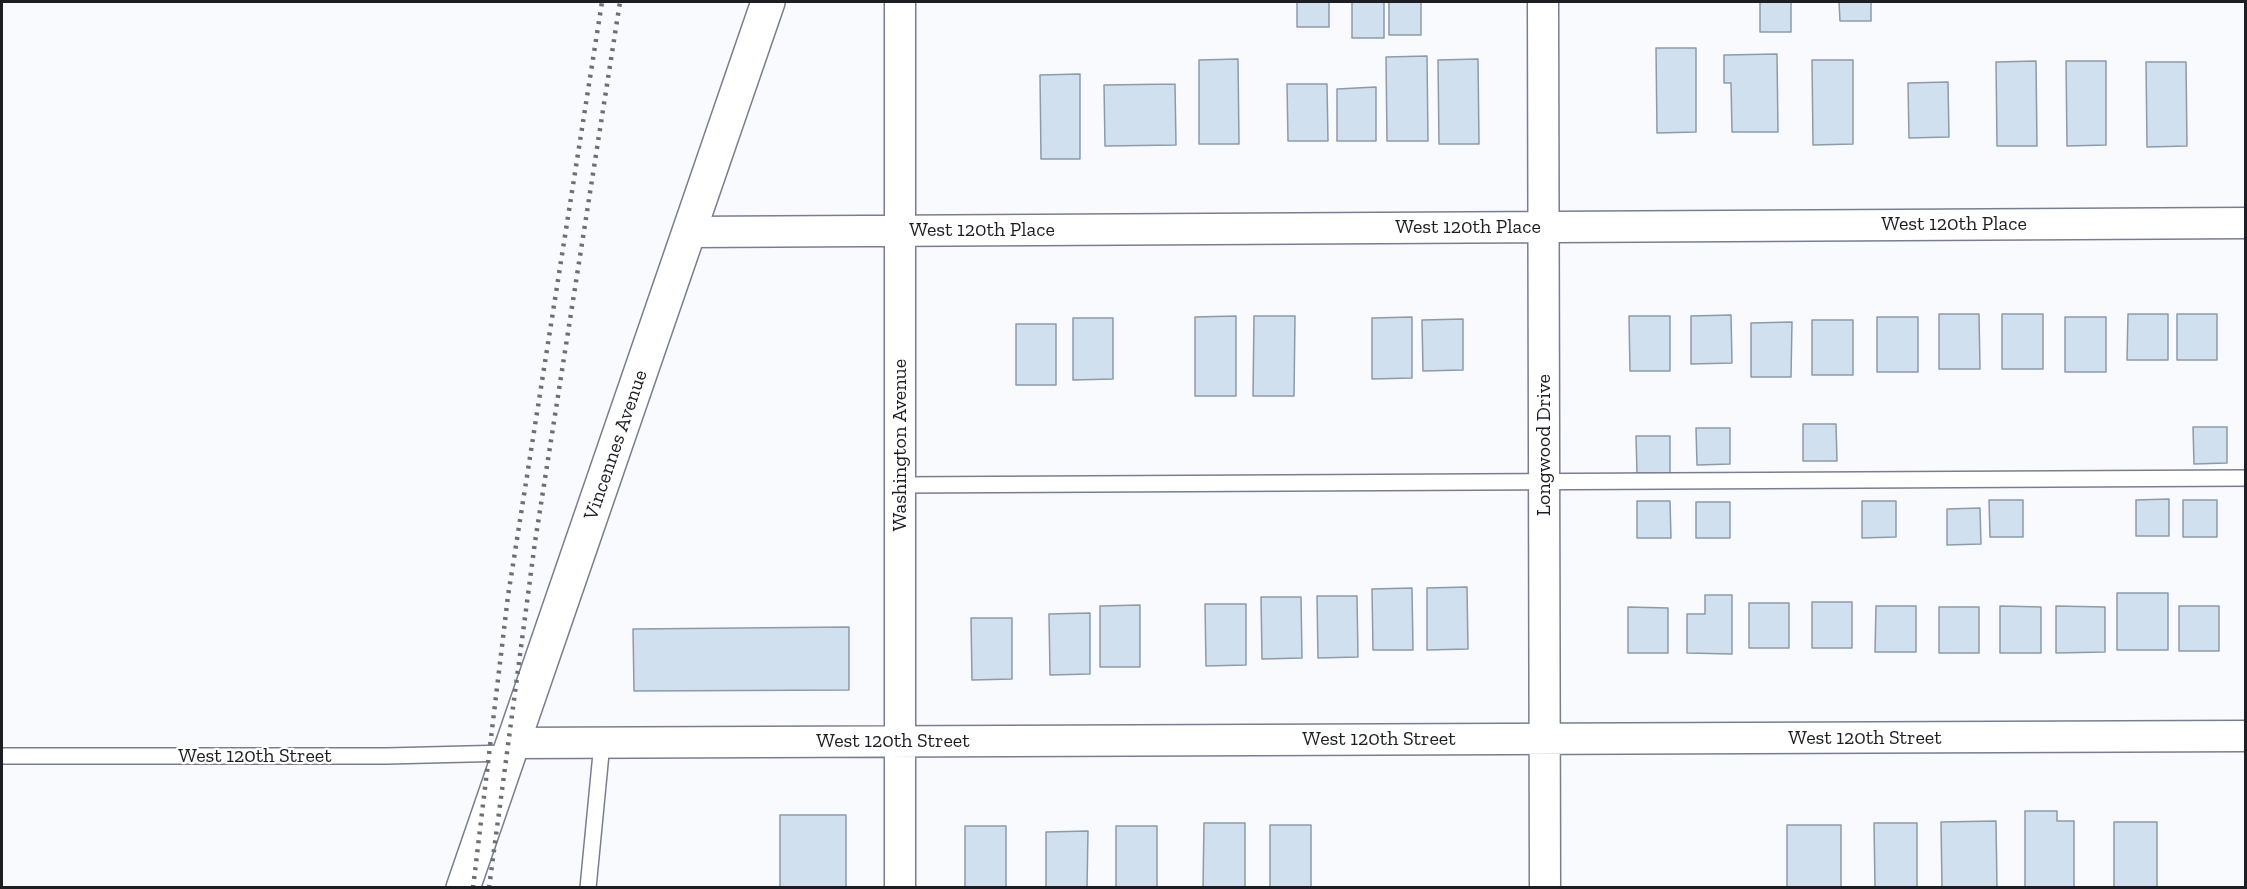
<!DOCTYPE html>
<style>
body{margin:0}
#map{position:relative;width:2247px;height:889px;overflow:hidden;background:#f9fafe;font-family:"Zilla Slab",serif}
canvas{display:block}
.frame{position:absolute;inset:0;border:3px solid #1c1e24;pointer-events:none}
</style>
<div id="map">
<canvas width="2247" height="889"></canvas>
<div class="frame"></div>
</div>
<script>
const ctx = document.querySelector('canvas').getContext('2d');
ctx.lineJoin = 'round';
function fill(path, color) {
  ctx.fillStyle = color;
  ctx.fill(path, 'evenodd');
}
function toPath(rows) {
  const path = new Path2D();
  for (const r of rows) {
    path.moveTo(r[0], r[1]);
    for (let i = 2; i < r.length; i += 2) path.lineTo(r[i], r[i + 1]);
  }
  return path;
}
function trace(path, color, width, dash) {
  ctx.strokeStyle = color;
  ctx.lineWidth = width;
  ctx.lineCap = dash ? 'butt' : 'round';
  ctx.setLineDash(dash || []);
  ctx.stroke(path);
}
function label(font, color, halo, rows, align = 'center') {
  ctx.font = font + ' "Zilla Slab",serif';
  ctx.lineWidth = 4.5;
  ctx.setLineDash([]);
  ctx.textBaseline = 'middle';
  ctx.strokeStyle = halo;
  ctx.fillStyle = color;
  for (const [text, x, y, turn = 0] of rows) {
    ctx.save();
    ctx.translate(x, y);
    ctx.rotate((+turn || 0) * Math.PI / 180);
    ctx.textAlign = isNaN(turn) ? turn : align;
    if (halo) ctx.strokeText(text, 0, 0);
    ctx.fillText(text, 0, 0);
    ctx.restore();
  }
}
const building = toPath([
 [1297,2,1329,2,1329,27,1297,27,1297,2],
 [1352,2,1384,2,1384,38,1352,38,1352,2],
 [1389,2,1421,2,1421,35,1389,35,1389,2],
 [1760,2,1791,2,1791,32,1760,32,1760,2],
 [1839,2,1871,2,1871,21,1840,21,1839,2],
 [1656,48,1696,48,1696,132,1657,133,1656,48],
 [1777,54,1778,132,1732,132,1731,83,1724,83,1724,55,1777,54],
 [1427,56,1428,141,1387,141,1386,57,1427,56],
 [1238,59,1239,144,1199,144,1199,60,1238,59],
 [1478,59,1479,144,1439,144,1438,60,1478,59],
 [1812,60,1853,60,1853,144,1813,145,1812,60],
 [2036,61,2037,146,1997,146,1996,62,2036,61],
 [2066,61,2106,61,2106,145,2067,146,2066,61],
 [2146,62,2186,62,2187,146,2147,147,2146,62],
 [1080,74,1080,159,1041,159,1040,75,1080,74],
 [1948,82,1949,137,1909,138,1908,83,1948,82],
 [1175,84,1176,145,1105,146,1104,85,1175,84],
 [1287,84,1327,84,1328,141,1288,141,1287,84],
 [1376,87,1376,141,1337,141,1337,89,1376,87],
 [1939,314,1979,314,1980,369,1939,369,1939,314],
 [2002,314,2043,314,2043,369,2002,369,2002,314],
 [2128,314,2168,314,2168,360,2127,360,2128,314],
 [2177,314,2217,314,2217,360,2177,360,2177,314],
 [1731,315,1732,363,1691,364,1691,316,1731,315],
 [1236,316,1236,396,1195,396,1195,317,1236,316],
 [1254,316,1295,316,1294,396,1253,396,1254,316],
 [1629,316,1670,316,1670,371,1630,371,1629,316],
 [1412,317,1412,378,1372,379,1372,318,1412,317],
 [1877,317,1918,317,1918,372,1877,372,1877,317],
 [2065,317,2106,317,2106,372,2065,372,2065,317],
 [1073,318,1113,318,1113,379,1073,380,1073,318],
 [1463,319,1463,370,1423,371,1422,320,1463,319],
 [1812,320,1853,320,1853,375,1812,375,1812,320],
 [1792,322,1791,377,1751,377,1751,323,1792,322],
 [1016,324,1056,324,1056,385,1016,385,1016,324],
 [1803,424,1836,424,1837,461,1803,461,1803,424],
 [2193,427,2227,427,2227,463,2194,464,2193,427],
 [1696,428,1730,428,1730,464,1697,465,1696,428],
 [1636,436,1670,436,1670,473,1637,473,1636,436],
 [2169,499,2169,536,2136,536,2136,500,2169,499],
 [1989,500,2023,500,2023,537,1990,537,1989,500],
 [2183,500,2217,500,2217,537,2183,537,2183,500],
 [1637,501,1670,501,1671,538,1637,538,1637,501],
 [1862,501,1896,501,1896,537,1862,538,1862,501],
 [1696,502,1730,502,1730,538,1696,538,1696,502],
 [1980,508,1981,544,1947,545,1947,509,1980,508],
 [1467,587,1468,649,1427,650,1427,588,1467,587],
 [1412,588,1413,650,1373,650,1372,589,1412,588],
 [2117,593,2168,593,2168,650,2117,650,2117,593],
 [1705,595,1732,595,1732,654,1687,653,1687,614,1705,614,1705,595],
 [1317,596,1357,596,1358,657,1318,658,1317,596],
 [1261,597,1301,597,1302,658,1262,659,1261,597],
 [1812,602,1852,602,1852,648,1812,648,1812,602],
 [1749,603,1789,603,1789,648,1749,648,1749,603],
 [1205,604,1246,604,1246,665,1206,666,1205,604],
 [1140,605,1140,667,1100,667,1100,606,1140,605],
 [1876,606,1916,606,1916,652,1875,652,1876,606],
 [2000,606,2041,607,2041,653,2000,653,2000,606],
 [2056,606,2105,607,2105,652,2056,653,2056,606],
 [2179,606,2219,606,2219,651,2179,651,2179,606],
 [1628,607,1668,608,1668,653,1628,653,1628,607],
 [1939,607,1979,607,1979,653,1939,653,1939,607],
 [1090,613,1090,674,1050,675,1049,614,1090,613],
 [971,618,1012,618,1012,679,972,680,971,618],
 [849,627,849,690,634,691,633,629,849,627],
 [2025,811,2057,811,2057,821,2074,821,2074,888,2025,888,2025,811],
 [780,815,846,815,846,888,780,888,780,815],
 [1996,821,1997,888,1942,888,1941,822,1996,821],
 [2114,822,2157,822,2157,888,2114,888,2114,822],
 [1204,823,1245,823,1245,888,1203,888,1204,823],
 [1874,823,1917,823,1917,888,1875,888,1874,823],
 [1270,825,1311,825,1311,888,1270,888,1270,825],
 [1787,825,1841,825,1841,888,1787,888,1787,825],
 [965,826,1006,826,1006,888,965,888,965,826],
 [1116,826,1157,826,1157,888,1116,888,1116,826],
 [1088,831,1087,888,1046,888,1046,832,1088,831]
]);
const lane = toPath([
 [900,485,2246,478],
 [2,756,387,756,509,753],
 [588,888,602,743]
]);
const street = toPath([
 [1543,2,1545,888],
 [690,232,2246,223],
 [513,743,2246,736],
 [900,888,900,2]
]);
const secondary = toPath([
 [463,888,768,2]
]);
const rail = toPath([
 [473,888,508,596,602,2],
 [489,888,535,542,620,2]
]);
const streetNames = [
 ["West 120th Place",1954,224],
 ["West 120th Place",1468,227],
 ["West 120th Place",982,230],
 ["Vincennes Avenue",616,445,-71],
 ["Washington Avenue",900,445,-90],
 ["Longwood Drive",1544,445,-90],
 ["West 120th Street",1865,738],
 ["West 120th Street",1379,739],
 ["West 120th Street",893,741],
 ["West 120th Street",255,756]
];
fill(building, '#d0e0ee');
trace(building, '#8c9ba9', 1.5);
trace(lane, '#787e8f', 18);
trace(street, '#787e8f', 33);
trace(secondary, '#787e8f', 36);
trace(lane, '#fff', 15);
trace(street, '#fff', 30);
trace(secondary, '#fff', 33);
trace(rail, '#6d6f74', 4.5, [3, 6]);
label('20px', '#1c1e24', '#fff', streetNames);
</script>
